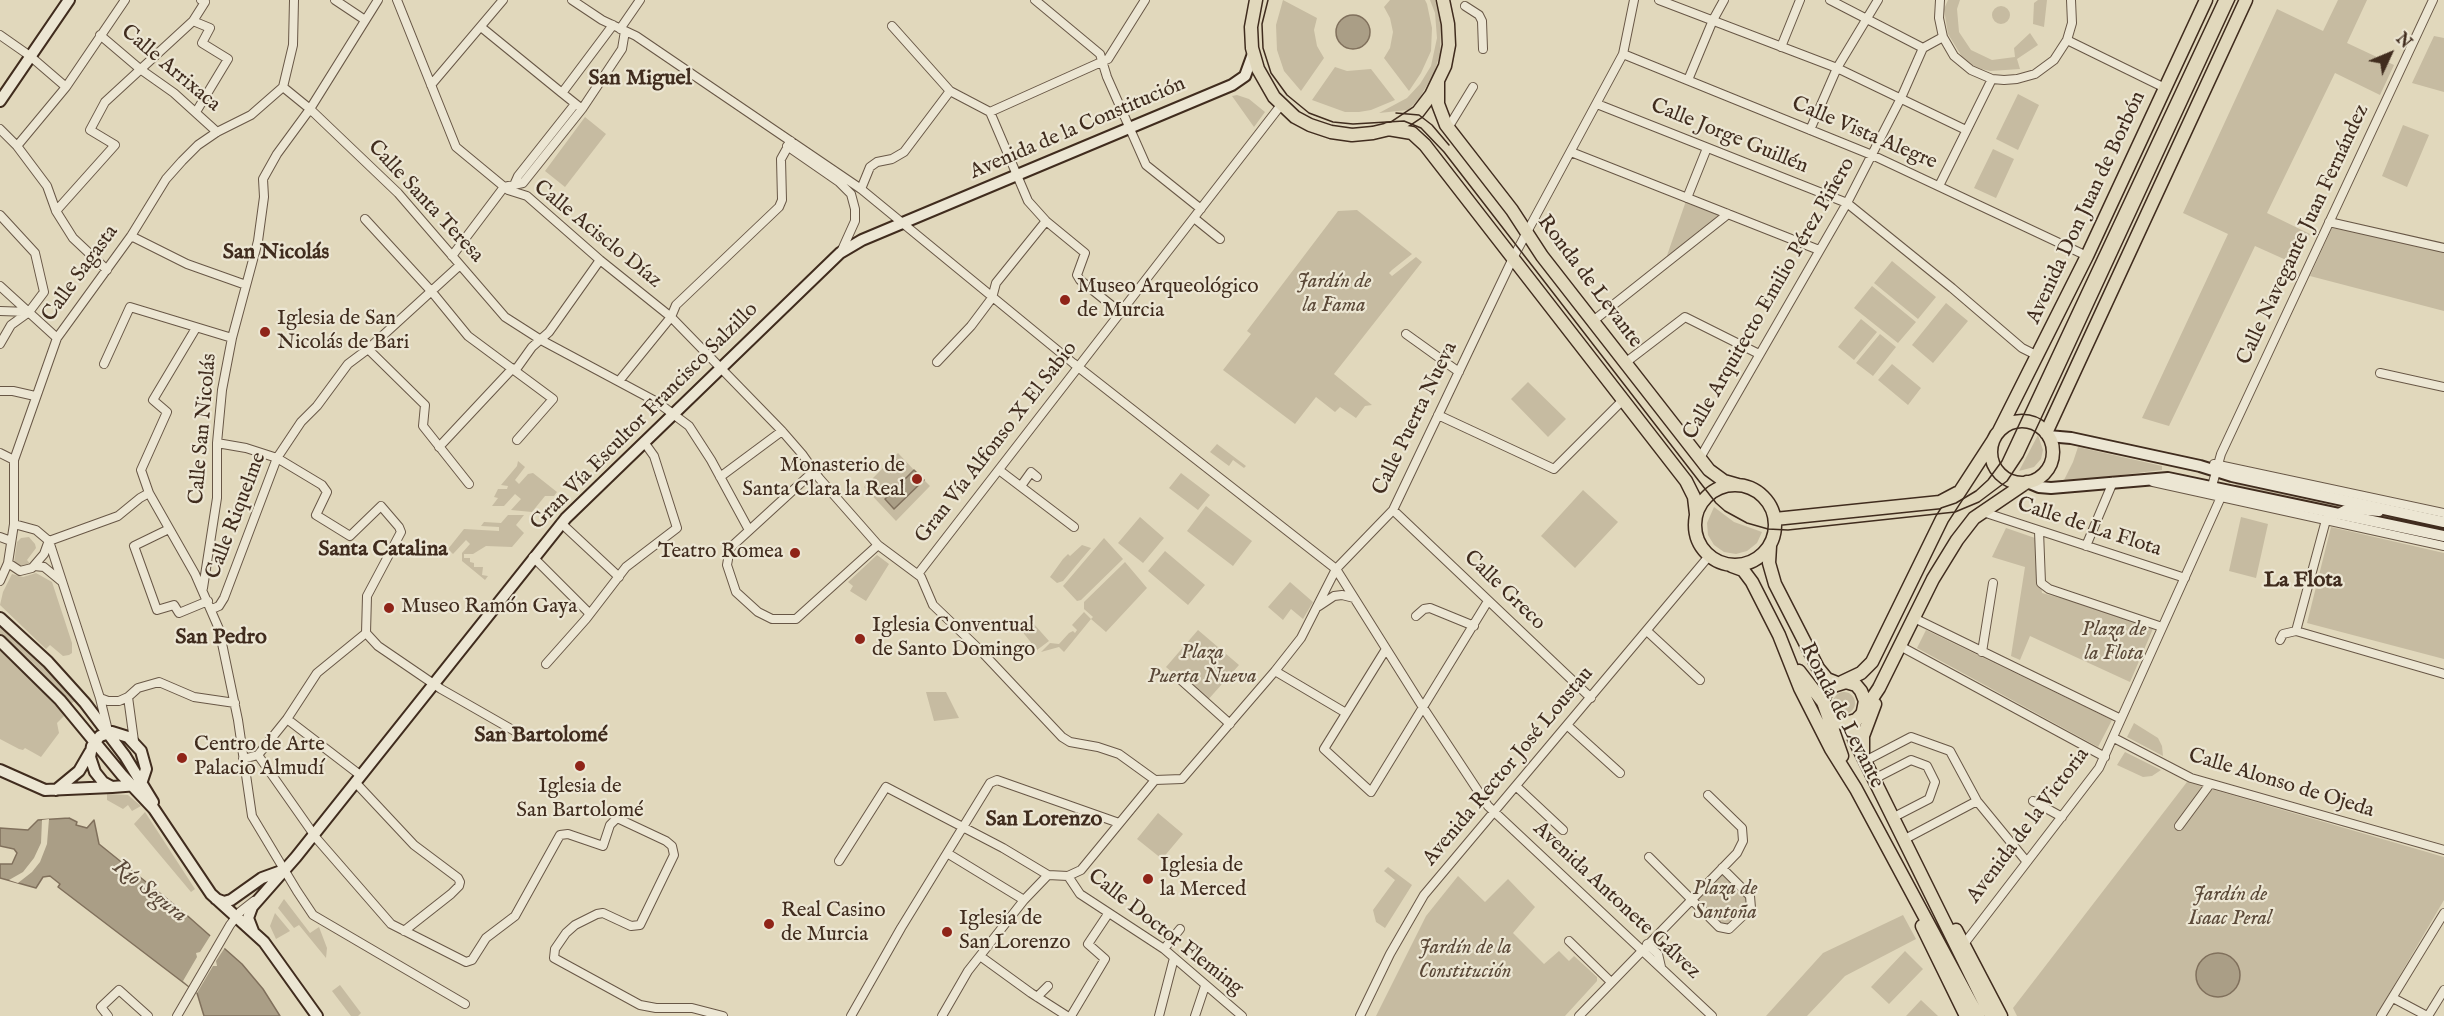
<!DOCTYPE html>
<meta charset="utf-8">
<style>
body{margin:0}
#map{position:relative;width:2444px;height:1016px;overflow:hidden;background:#e1d8bc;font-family:"IM FELL English",serif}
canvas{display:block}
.north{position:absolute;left:2360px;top:24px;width:60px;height:60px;-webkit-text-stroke:4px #ece6d3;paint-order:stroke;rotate:46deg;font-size:16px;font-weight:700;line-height:24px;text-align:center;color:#402c1e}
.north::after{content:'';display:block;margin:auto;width:21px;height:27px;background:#402c1e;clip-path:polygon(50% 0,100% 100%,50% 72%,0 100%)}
</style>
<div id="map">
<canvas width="2444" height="1016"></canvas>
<div class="north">N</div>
</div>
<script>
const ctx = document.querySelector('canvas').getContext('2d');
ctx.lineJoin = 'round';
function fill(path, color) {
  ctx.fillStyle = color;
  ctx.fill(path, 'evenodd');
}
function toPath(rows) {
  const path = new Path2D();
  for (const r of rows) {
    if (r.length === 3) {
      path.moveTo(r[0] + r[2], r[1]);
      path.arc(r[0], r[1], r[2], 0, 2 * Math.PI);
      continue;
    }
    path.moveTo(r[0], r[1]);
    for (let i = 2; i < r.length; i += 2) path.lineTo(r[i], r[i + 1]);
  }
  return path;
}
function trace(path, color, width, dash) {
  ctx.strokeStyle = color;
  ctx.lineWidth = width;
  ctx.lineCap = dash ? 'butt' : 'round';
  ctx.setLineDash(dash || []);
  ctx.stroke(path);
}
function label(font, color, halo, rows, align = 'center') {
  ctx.font = font + ' "IM FELL English",serif';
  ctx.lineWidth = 4.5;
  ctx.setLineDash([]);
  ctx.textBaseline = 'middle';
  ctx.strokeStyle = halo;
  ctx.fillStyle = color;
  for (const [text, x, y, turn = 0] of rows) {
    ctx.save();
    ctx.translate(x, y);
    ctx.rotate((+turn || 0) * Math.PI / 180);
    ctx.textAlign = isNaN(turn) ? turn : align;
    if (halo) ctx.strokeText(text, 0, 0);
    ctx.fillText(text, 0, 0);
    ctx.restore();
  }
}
const green = toPath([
 [1283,0,1317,18,1314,30,1317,46,1324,58,1301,91,1284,71,1277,50,1276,25],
 [1390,0,1425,0,1427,4,1432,28,1431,51,1421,73,1409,91,1384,58,1390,48,1393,32,1390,18,1384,7],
 [1430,0,1435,0,1441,25,1440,54,1434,73,1419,99,1408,110,1379,113,1407,98,1420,84,1431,66,1437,38,1435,13],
 [1948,0,1960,0,1957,9,1959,32,1971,50,1992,60,2015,57,2014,48,2030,33,2038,45,2017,59,2020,69,1990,71,1977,68,1964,60,1948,34,1944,9],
 [2038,0,2047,0,2044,27,2033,24,2034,3],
 [2338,0,2367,0,2347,43,2394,65,2380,95,2335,73,2267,213,2310,234,2295,264,2255,246,2169,426,2142,418,2228,234,2183,213,2277,9,2323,31],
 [2001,15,9],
 [2434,36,2444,38,2444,92,2412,83],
 [1335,67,1347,71,1371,69,1395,100,1371,110,1359,112,1345,112,1312,100],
 [2018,94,2039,105,2018,150,1996,139],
 [1237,95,1249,99,1265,112,1254,127,1232,96],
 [585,117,606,134,565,187,545,171],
 [2403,125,2429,135,2407,187,2382,176],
 [1993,149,2014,159,1996,198,1974,188],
 [1687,198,1728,214,1663,267],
 [1357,210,1412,254,1392,270,1389,273,1392,276,1416,257,1422,262,1334,374,1372,405,1365,406,1356,418,1340,407,1335,412,1316,397,1295,424,1223,370,1251,334,1247,331,1338,211],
 [2332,228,2444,249,2444,311,2310,276],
 [1892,261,1936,297,1918,319,1874,283],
 [1872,286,1916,322,1898,343,1854,308],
 [1946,303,1968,321,1933,363,1912,345],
 [1861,319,1877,332,1854,360,1838,347],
 [1880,334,1896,347,1873,376,1856,363],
 [1892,364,1921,388,1908,405,1878,380],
 [1528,382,1566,419,1548,437,1511,399],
 [2038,435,2043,450,2041,459,2034,467,2019,471],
 [1217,444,1246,466,1244,468,1233,460,1229,466,1210,452],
 [2078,447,2162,466,2162,470,2063,482,2073,462],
 [898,453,914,470,885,499,894,508,924,480,930,486,896,521,864,487],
 [518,461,525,467,515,480,519,484,528,474,533,473,557,492,554,496,545,496,532,512,511,510,521,499,515,494,504,506,492,506,498,498,494,497,498,489,507,489,508,486,501,485,517,466],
 [1181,473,1210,495,1198,510,1169,488],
 [2236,482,2343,505,2338,509,2235,487],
 [1583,490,1618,522,1575,568,1541,536],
 [1206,506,1252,541,1233,566,1187,531],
 [1714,507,1734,522,1762,532,1757,543,1747,551,1736,554,1724,552,1714,545,1708,535,1707,523],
 [508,515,524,515,516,525,524,533,512,547,486,546,473,554,464,554,464,558,470,558,470,562,474,563,474,567,483,567,482,575,488,576,485,580,462,561,462,553,470,544,466,540,453,554,448,549,464,529,499,531,499,527,481,526,484,522,501,523],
 [1140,517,1164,538,1143,563,1118,543],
 [2241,517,2268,524,2256,578,2229,571],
 [2331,527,2444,553,2444,659,2307,623],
 [2006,528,2035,538,2042,593,2155,624,2130,682,2030,636,2020,660,2011,656,2025,567,1992,557],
 [29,537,35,544,36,548,27,560,31,565,20,568,14,563,17,542,21,538],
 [1104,538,1123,559,1081,600,1077,601,1063,586],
 [1082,545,1091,548,1063,581,1057,583,1050,577,1063,559,1068,554,1070,556],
 [1165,551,1205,585,1188,605,1148,571],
 [877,555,889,564,866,601,850,591,853,586,848,582],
 [1125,562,1147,588,1106,632,1091,619,1064,652,1059,647,1041,652,1050,643,1059,644,1069,633,1073,631,1075,633,1077,630,1072,625,1084,612,1091,619,1093,617,1084,609,1084,602],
 [36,573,52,582,72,643,72,653,69,655,63,656,50,645,46,649,0,605,3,592,12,574,23,577],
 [1290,582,1313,602,1303,619,1291,609,1283,620,1268,607],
 [1028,623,1033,623,1049,641,1037,650,1021,630],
 [0,624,20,642,76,700,71,704,34,664,0,634],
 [1198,630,1239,665,1206,702,1166,667],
 [1926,630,2112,720,2098,747,1917,648],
 [0,650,65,715,57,723,59,733,41,757,25,748,23,750,19,749,0,739],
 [926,692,946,692,959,718,934,721],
 [1844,703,11],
 [2134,723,2158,738,2162,746,2163,756,2127,737],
 [2125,752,2161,770,2152,776,2143,777,2117,765],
 [2187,782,2444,857,2444,900,2376,1016,2017,1016,2013,1008],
 [107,794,128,795,141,806,132,811,128,805,123,809,107,800],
 [145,812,195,889,191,892,134,824],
 [1158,813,1183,834,1162,859,1137,839],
 [1388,867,1412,885,1385,928,1376,922,1373,910,1395,880,1384,871],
 [1722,868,1750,896,1751,908,1729,929,1719,927,1691,899],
 [1458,876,1485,902,1508,879,1535,907,1513,933,1544,964,1559,951,1569,961,1574,956,1597,977,1597,981,1565,1016,1376,1016,1426,916],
 [284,899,310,933,319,927,327,948,326,958,299,925,294,928,278,908],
 [275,913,290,931,276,939,270,926],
 [1903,915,1916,939,1845,976,1807,1016,1766,1016,1823,953],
 [1905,951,1923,969,1889,1004,1871,987],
 [340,985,361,1013,358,1016,351,1016,332,991],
 [1921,1000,1938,1016,1906,1016]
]);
const water = toPath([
 [1353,32,17],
 [914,470,924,480,894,509,885,499,914,470],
 [69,818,77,822,76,825,87,828,94,820,99,844,182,911,242,964,263,989,280,1016,204,1016,197,993,58,887,60,884,50,876,43,877,36,888,0,878,0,864,12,864,17,853,14,849,0,846,0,828,28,830,38,820,69,818],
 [2218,975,22]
]);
const pier = toPath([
 [49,819,47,844,40,862,32,872,18,883,9,880,23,872,34,858,41,843,42,820],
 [212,933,226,946,216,961,217,966,213,966,197,993,183,981,197,957,196,953,200,952]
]);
const street = toPath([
 [335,0,365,20],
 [397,0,456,147,508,190,527,196,600,260,671,317,782,431,802,454,819,478,878,545,921,577,933,605,981,651,1062,737,1070,742,1098,747,1119,754,1155,780],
 [572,0,602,20,636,36,861,189,1073,363,1336,569,1424,709,1488,806,1712,1016],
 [1035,0,1100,54,1107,77,1146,165,1201,209],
 [1659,0,1837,68,1966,130],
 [1830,0,1923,48],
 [1940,0,1939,18,1943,37,1954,56,1971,70,1992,79,2004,80,2017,79,2035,74,2054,60,2067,40,2072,23,2071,0],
 [1465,6,1479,15,1482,21,1483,49],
 [193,21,210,28,202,43,228,59,196,112],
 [892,26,950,91,990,112,1028,201,1046,221,1085,253,1077,275,1080,280,1121,313],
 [481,27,562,93],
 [620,29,640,0],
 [0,35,30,56,66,87,125,0],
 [100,35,140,69,174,93,217,132],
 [2067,40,2165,88],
 [1781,47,1800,0],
 [1623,54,1872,155,2087,256],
 [1688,80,1713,20,1724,0],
 [431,85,503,0],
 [283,87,310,109,398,193,505,317,541,340,657,402,689,426,711,460,749,530],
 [283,87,293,45,294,0],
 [1597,104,1847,203,1952,288,2022,348,2038,356],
 [582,109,562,93,613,25],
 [990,112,1108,59,1145,0],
 [1448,128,1473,87],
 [0,129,17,146,47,186,56,211,73,238,107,270],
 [1810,130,1837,68,1878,0],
 [17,146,66,87],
 [787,146,839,182,851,194,855,209,855,221,841,252],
 [1571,152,1819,250],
 [514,185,518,176,575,104],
 [1939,186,1992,79],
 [504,187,523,183,582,109,622,49,625,31],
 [861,189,870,167,877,162,892,159,904,152,950,91],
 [1687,198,1707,148],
 [56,211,115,145,90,130,105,102,193,21,205,2,201,0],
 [0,215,35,253,44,292,29,312,11,325,0,344],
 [1194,218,1220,239],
 [365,219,432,292,468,336,553,399,517,440],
 [2329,222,2444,248],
 [131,236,187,264,246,285],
 [452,256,504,187],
 [0,286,57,338],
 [0,311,29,312],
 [1593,321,1728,214],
 [196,328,153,400,167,412,141,470,149,493,195,574,219,629,238,720,252,816,297,891,313,915,465,1004],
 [1406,334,1459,372],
 [368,349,425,405,423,426,469,484],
 [937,362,971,326,992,298,996,283,1046,221],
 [1625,363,1685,317,1759,354],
 [104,364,130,307,232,338],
 [2380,373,2444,387],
 [619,381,671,317,676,305,779,207,782,200,781,159,791,141],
 [0,391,13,391,35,396],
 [1438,415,1554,469,1623,400],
 [217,443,246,448,277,458,322,485,327,492,316,515,350,536,381,506,399,527,401,532,367,596,366,633,378,646,441,689,525,737],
 [439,447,512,369,517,368,532,347,549,332,600,260],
 [0,453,14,460],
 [1700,458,1847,203,1901,98,1923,48,1943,37],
 [2214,464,2444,513],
 [999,470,1074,527],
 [814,471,730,548,727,565,736,592,758,612,772,619,796,619,878,545],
 [720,477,782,431],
 [2153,482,2444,546],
 [1021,486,1031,472,1037,477],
 [2212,486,2221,454,2433,0],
 [1393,510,1591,698],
 [1983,512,2185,578],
 [2379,512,2346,509,2326,520,2296,631,2444,674],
 [561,523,619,577],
 [14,524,36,530,49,541,100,698,108,731],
 [169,529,134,546,157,610,174,605,179,613,208,601],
 [2039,531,2041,583,2049,589,2162,627],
 [0,537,11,541],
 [49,541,118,516,140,498,149,493],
 [2086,546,2113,482],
 [533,557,589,613],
 [8,563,20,571,32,568,44,554,48,543],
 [34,566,44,567,61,581],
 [918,574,1281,105],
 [0,581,8,563,14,524,14,460,57,338,131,236,166,179,182,161,198,145,217,132,251,115,283,87],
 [203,588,217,498,217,443,222,390,232,338,258,241,264,197,263,179,277,154,310,109,378,0],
 [1319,606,1334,596,1342,595,1354,598],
 [212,609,219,606,224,598,277,458,301,422,317,406,348,364,368,349,460,265],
 [1416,616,1424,609,1430,608,1474,626],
 [1914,618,2121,719],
 [1647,631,1700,680],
 [2280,640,2283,634,2296,631],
 [1900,646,2105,757],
 [1386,649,1324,749,1371,792,1488,601],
 [1982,652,1993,583],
 [546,664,586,619,626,567,677,528,654,456,644,442],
 [1275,671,1346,713],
 [1181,680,1230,724],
 [128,697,134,741],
 [100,698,108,701,119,701,128,697,138,688,159,682,194,697,235,703],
 [287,719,360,775],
 [1568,726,1620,773],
 [2114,738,2191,778,2444,850],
 [258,755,317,839,391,924,466,962,472,960,486,938,515,916,560,835,568,834,603,846,610,825,617,818,666,841,672,846,674,855,640,925,631,926,603,913,597,914,575,925,566,933,555,949,554,958,640,1005,656,1008,692,1008,723,1016],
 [243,759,258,755,287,719,317,673,366,633],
 [1865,761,1911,737,1950,751,1977,801,2027,862],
 [1874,779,1911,760,1927,766,1935,782,1929,799,1894,817],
 [355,782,414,845,458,878,460,882,459,886,451,894,404,931],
 [1517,787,1563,830],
 [2033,801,2062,817],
 [2179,826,2210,784],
 [1905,839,1977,801],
 [947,853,1024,900],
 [1649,857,1719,927,1729,929,1751,908,1750,896,1722,868],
 [839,861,886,787,1003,848,1048,875],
 [1048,875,1068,876,1081,870,1155,780,1182,779,1275,671,1301,638,1336,569,1393,510,1513,258,1623,54,1634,0],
 [1068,876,1080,894,1164,949,1242,1016],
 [1569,941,1611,982],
 [1647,944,1658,954,1661,967],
 [1964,944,2099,768,2221,497],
 [1164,949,1180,929],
 [980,956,1031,993,1067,1016],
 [1037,997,1048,986],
 [2393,998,2427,1016],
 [108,1016,101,1007,119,990,148,1016],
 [177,1016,230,925,240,912,254,901],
 [851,1016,901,928,990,783,997,780,1119,823],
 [942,1016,968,971,1024,900,1048,875],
 [1071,1016,1105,959,1088,944,1108,914],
 [1159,1016,1174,958],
 [1195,1016,1205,986],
 [1360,1016,1390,954,1424,895,1709,556],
 [1579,1016,1737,853,1743,841,1742,828,1708,795],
 [2381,1016,2444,913],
 [2428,1016,2444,990]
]);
const secondary = toPath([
 [0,101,69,0],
 [2048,436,2071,438,2200,466,2232,476,2444,522],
 [2027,482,2039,487,2051,488,2168,478,2444,536],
 [0,618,48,662,85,703,125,756,153,802],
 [0,641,60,700,122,775,154,809,211,894,264,942,317,1016],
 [112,732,128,737,141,751,146,769,142,781,138,785,112,787,103,782,95,772,90,757,92,746,100,736,112,732],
 [0,770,45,790,112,787],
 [56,790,79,771,90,752],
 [216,899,224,902,231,900,262,878,284,870],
 [253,931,248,918,252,907,296,857,566,518,840,253,862,240,1232,85,1245,76,1253,54]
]);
const primary = toPath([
 [1256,0,1251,27,1252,48,1258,69,1274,97,1295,117,1310,125,1331,132,1352,135,1373,133,1394,128,1418,112,1431,95,1445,66,1449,45,1448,24,1443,0],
 [1438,82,1438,104,1446,125,1512,210,1542,256,1709,470,1724,481,1738,485],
 [1388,129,1412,133,1425,145,1686,481,1694,497,1696,514],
 [2022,452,31],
 [1999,431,2087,256,2206,0],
 [2046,433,2246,0],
 [1735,525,40],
 [1775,519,1940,502,1957,493],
 [1770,546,1769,563,1775,584,1818,668,1827,679,1837,683],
 [1732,566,1743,570,1752,582,1779,635,1800,688,1831,749,1856,789,1978,1016],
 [1799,671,1823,702,1842,756],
 [1842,682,1861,673,1872,662,1942,519,1994,439],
 [1824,705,1824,697,1830,687,1846,682,1856,685,1861,691,1865,701,1863,711],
 [1828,715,1836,722,1846,723,1856,720,1861,715,1879,688,1933,579,1957,540,1974,518,2027,482],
 [1856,720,1853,728,1854,739,1991,1016],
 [1863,753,1863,736,1875,704],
 [1922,926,1966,1016],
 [1956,930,2001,1016]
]);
const tram = toPath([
 [1268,0,1262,24,1263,48,1271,73,1287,95,1309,113,1333,122,1353,124,1404,121,1421,128,1444,152,1716,503,1725,511,1747,523,1768,529,1788,530,1955,512,1979,502,2007,481,2023,457,2060,378,2235,0],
 [1396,113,1419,115,1432,125,1449,145],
 [1941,508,1956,503,1976,491,1988,480,2002,461,2218,0]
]);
const markers = [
 [1065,300,6,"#8f2418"],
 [265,332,6,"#8f2418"],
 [917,479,6,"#8f2418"],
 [795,553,6,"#8f2418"],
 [389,608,6,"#8f2418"],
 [860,639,6,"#8f2418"],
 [182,758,6,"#8f2418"],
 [580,766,6,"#8f2418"],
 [1148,879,6,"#8f2418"],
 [769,924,6,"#8f2418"],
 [947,932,6,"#8f2418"]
];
const streetNames = [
 ["Calle Arrixaca",170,69,40],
 ["Avenida de la Constitución",1078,129,-23],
 ["Calle Vista Alegre",1864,134,23],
 ["Calle Jorge Guillén",1729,137,22],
 ["Calle Santa Teresa",425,202,47],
 ["Avenida Don Juan de Borbón",2087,208,-65],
 ["Calle Acisclo Díaz",597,235,39],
 ["Calle Navegante Juan Fernández",2304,235,-65],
 ["Calle Sagasta",81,274,-54],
 ["Ronda de Levante",1589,282,53],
 ["Calle Arquitecto Emilio Pérez Piñero",1770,299,-60],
 ["Gran Vía Escultor Francisco Salzillo",645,417,-45],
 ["Calle Puerta Nueva",1416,419,-64],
 ["Calle San Nicolás",204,429,-85],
 ["Gran Vía Alfonso X El Sabio",997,443,-52],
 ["Calle Riquelme",237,516,-69],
 ["Calle de La Flota",2089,528,18],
 ["Calle Greco",1504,591,44],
 ["Ronda de Levante",1841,716,63],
 ["Avenida Rector José Loustau",1509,767,-50],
 ["Calle Alonso de Ojeda",2281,784,17],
 ["Avenida de la Victoria",2029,826,-53],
 ["Avenida Antonete Gálvez",1616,901,43],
 ["Calle Doctor Fleming",1165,933,38]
];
const parkNames = [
 ["Jardín de",1334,283],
 ["la Fama",1334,307],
 ["Plaza de",2114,631],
 ["la Flota",2114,655],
 ["Plaza",1202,654],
 ["Puerta Nueva",1202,678],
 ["Plaza de",1725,890],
 ["Santoña",1725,914],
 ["Jardín de",2230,896],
 ["Isaac Peral",2230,920],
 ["Jardín de la",1465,949],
 ["Constitución",1465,973]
];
const poiNames = [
 ["Museo Arqueológico",1077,288],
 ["de Murcia",1077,312],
 ["Iglesia de San",277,320],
 ["Nicolás de Bari",277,344],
 ["Monasterio de",905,467,"right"],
 ["Santa Clara la Real",905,491,"right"],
 ["Teatro Romea",783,553,"right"],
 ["Museo Ramón Gaya",401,608],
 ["Iglesia Conventual",872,627],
 ["de Santo Domingo",872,651],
 ["Centro de Arte",194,746],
 ["Palacio Almudí",194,770],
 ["Iglesia de",580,788,"center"],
 ["San Bartolomé",580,812,"center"],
 ["Iglesia de",1160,867],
 ["la Merced",1160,891],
 ["Real Casino",781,912],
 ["de Murcia",781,936],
 ["Iglesia de",959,920],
 ["San Lorenzo",959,944]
];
const neighbourhoodNames = [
 ["San Miguel",640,79],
 ["San Nicolás",276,253],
 ["Santa Catalina",383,550],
 ["La Flota",2303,581],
 ["San Pedro",221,638],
 ["San Bartolomé",541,736],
 ["San Lorenzo",1044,820]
];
const waterNames = [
 ["Río Segura",149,892,38]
];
fill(green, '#c6bba1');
fill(water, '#aa9e86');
trace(water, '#80705c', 1.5);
fill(pier, '#e1d8bc');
trace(street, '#685746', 10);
trace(secondary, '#402c1e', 14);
trace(primary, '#402c1e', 15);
trace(street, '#ece6d3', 8);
trace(secondary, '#ece6d3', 10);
trace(primary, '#e1d8bc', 12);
trace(tram, '#402c1e', 1.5);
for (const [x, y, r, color] of markers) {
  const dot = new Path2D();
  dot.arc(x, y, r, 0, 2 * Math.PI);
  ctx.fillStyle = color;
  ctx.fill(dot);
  trace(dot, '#ece6d3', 2);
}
label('21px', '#402c1e', '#ece6d3', streetNames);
label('italic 21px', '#5b4938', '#ece6d3', parkNames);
label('21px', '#402c1e', '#ece6d3', poiNames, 'left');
label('bold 22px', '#402c1e', '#ece6d3', neighbourhoodNames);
label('italic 22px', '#5a4838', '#ece6d3', waterNames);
</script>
